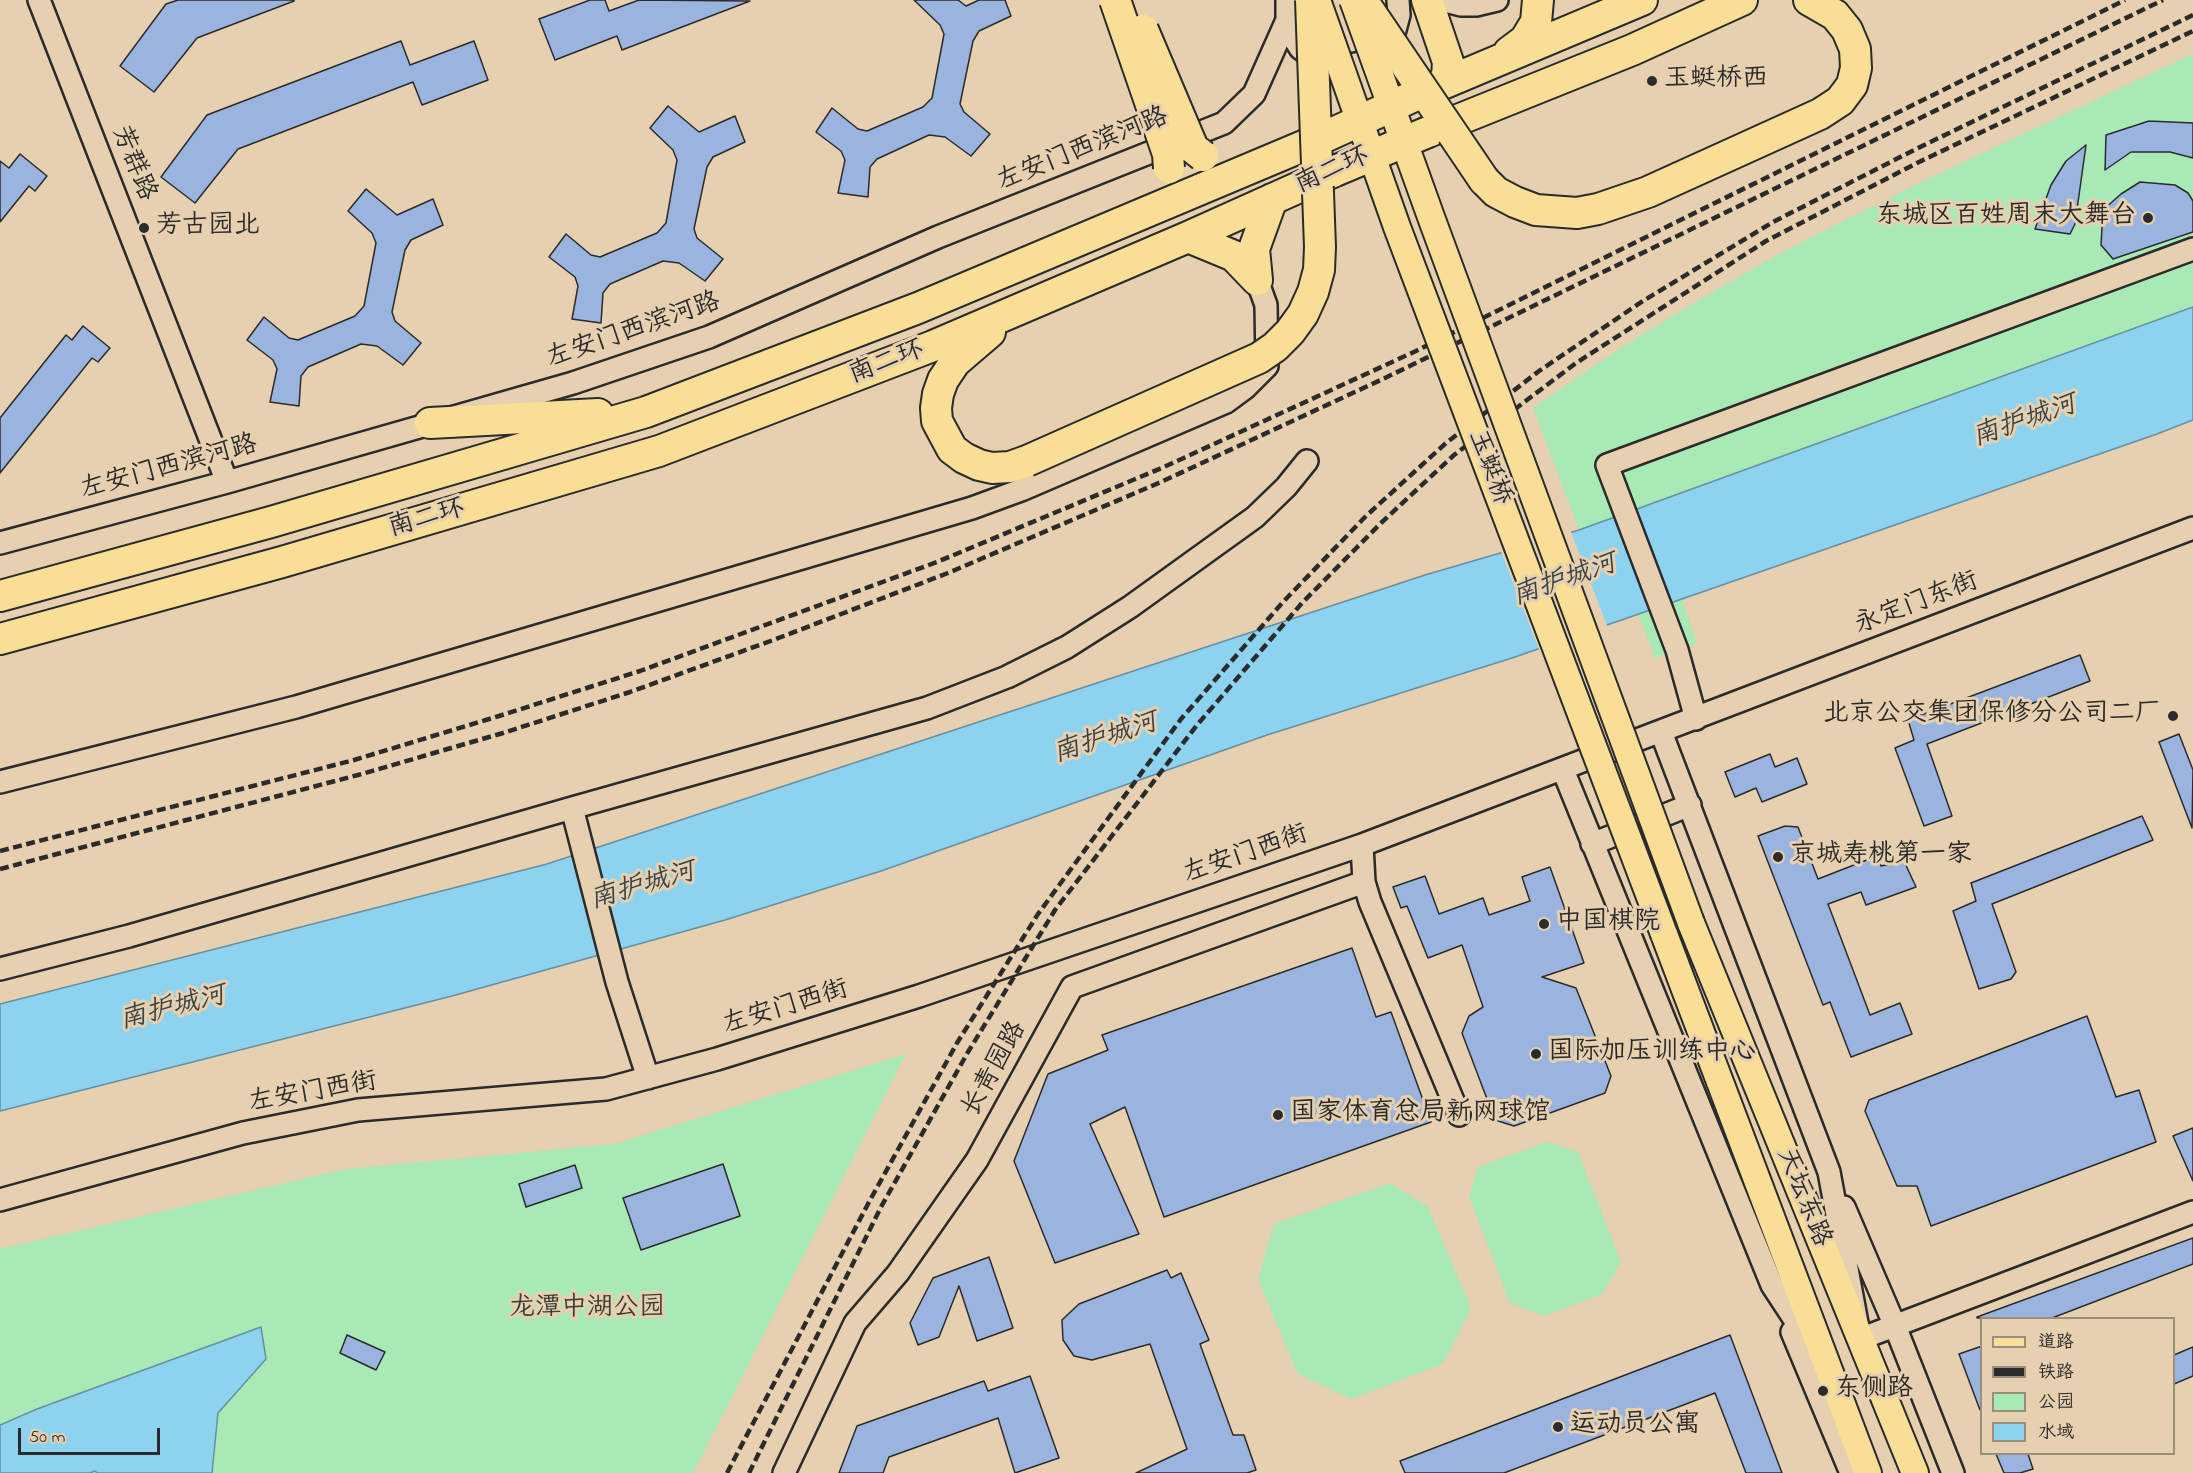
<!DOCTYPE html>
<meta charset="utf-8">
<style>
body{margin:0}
#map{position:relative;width:2193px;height:1473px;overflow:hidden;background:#e6d0af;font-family:"Indie Flower","LXGW WenKai TC",sans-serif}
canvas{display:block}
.legend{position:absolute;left:1980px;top:1317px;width:195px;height:138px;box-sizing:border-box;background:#e6d0af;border:2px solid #9b8e7a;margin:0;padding:8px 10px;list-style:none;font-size:18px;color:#2b2b2b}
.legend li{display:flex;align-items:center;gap:12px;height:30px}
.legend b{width:30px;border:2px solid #9b8e7a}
.scale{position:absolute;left:18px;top:1428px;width:142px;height:27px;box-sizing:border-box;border:3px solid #2b2b2b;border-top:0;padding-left:8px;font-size:18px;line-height:21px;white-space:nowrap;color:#2b2b2b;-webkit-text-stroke:4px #e6d0af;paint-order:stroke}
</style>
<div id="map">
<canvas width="2193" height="1473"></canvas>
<ul class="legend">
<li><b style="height:8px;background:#f9df96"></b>道路</li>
<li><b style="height:8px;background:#2b2b2b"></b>铁路</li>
<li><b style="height:16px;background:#a7eab5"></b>公园</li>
<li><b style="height:16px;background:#8dd2ef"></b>水域</li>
</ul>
<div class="scale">50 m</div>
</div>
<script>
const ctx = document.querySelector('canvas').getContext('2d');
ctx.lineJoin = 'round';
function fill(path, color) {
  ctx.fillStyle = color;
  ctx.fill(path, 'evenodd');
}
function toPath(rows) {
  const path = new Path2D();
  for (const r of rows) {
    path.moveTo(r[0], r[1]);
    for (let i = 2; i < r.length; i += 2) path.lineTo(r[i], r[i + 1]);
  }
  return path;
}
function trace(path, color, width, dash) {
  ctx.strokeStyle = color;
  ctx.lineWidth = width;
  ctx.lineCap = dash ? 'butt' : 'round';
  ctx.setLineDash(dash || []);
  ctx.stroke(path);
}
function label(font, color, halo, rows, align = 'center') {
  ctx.font = font + ' "Indie Flower","LXGW WenKai TC",sans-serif';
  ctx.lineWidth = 6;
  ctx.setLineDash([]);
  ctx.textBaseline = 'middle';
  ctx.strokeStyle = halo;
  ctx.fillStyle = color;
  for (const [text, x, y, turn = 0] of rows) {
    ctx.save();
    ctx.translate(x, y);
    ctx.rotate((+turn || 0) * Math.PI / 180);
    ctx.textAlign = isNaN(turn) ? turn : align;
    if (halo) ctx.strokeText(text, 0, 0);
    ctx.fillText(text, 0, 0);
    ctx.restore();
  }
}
const green = toPath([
 [2193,54,2193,307,1649,504,1697,643,1655,658,1603,521,1579,530,1533,408,1622,347,1704,297,1779,254,1913,186],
 [906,1054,693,1473,0,1473,0,1249,346,1169,615,1144],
 [1547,1142,1578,1152,1621,1262,1602,1294,1544,1316,1510,1303,1469,1197,1478,1167],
 [1390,1183,1428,1207,1471,1308,1445,1360,1440,1365,1351,1399,1298,1374,1258,1279,1274,1224]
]);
const water = toPath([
 [2193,307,2193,420,2157,434,1512,658,1267,735,881,871,725,920,452,996,0,1111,0,1004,547,864,1425,575,1579,530,2193,307],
 [261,1327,266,1359,218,1413,212,1473,97,1473,95,1471,90,1473,0,1473,0,1425,37,1409,261,1327]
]);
const pier = toPath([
 [1570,529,1608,628,1540,652,1500,549]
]);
const building = toPath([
 [178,0,294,0,294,1,197,38,154,92,120,66,166,4,178,0],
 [590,0,605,0,609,11,639,0,750,1,622,50,617,36,555,60,539,19,590,0],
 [914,0,958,0,966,6,979,0,1005,0,1011,16,979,31,973,41,960,104,964,112,990,134,971,156,945,137,929,135,877,159,870,167,868,197,838,193,845,160,841,151,816,132,832,108,858,129,867,131,923,107,932,98,944,34,940,25,914,0],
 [401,41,410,65,474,41,488,80,422,105,413,82,238,149,195,203,161,177,207,115,401,41],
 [668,106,699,132,735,116,745,142,713,157,707,167,694,229,697,238,723,259,705,281,679,263,663,261,610,284,603,293,601,323,572,319,578,286,575,277,549,257,566,234,591,255,600,257,657,233,666,223,677,160,673,150,650,128,668,106],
 [2149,121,2193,123,2193,158,2170,152,2131,152,2105,170,2106,135,2149,121],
 [2086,145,2075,224,2070,234,2035,229,2051,185,2066,161,2086,145],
 [20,154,47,176,35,191,29,186,0,222,0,161,9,168,20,154],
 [2140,182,2175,185,2188,193,2193,201,2193,232,2113,259,2101,245,2103,210,2121,194,2140,182],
 [366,189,397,215,433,199,443,225,411,240,405,250,392,312,395,321,421,343,403,365,377,346,361,344,308,367,301,376,299,406,270,402,277,369,273,360,247,340,264,317,289,338,298,340,355,316,364,306,376,243,372,233,348,211,366,189],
 [83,326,110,348,98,362,92,358,0,473,0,418,66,335,72,340,83,326],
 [2080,655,2090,681,1927,744,1952,816,1924,826,1895,748,1914,740,1908,720,2080,655],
 [2179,734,2193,770,2192,828,2159,742,2179,734],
 [1770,754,1775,767,1797,758,1807,784,1762,802,1756,788,1735,797,1725,772,1770,754],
 [2142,816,2153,840,1992,904,2016,972,2011,979,1979,989,1953,911,1976,901,1971,883,2142,816],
 [1785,826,1798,827,1818,879,1877,856,1881,866,1904,861,1916,887,1866,905,1861,892,1828,904,1870,1015,1900,1003,1912,1034,1851,1057,1830,1002,1823,1005,1758,836,1785,826],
 [1550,867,1584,963,1542,977,1576,988,1611,1076,1605,1093,1514,1126,1495,1120,1462,1033,1469,1016,1483,1007,1462,945,1428,958,1407,906,1401,908,1393,887,1425,876,1439,914,1483,898,1489,915,1530,901,1522,877,1550,867],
 [1352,948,1376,1017,1391,1012,1431,1122,1164,1217,1125,1107,1090,1124,1139,1234,1055,1263,1014,1161,1048,1074,1108,1050,1102,1035,1352,948],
 [2087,1016,2116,1097,2139,1090,2156,1142,1931,1226,1917,1186,1897,1186,1865,1111,1869,1100,2087,1016],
 [2193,1128,2193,1181,2173,1136,2193,1128],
 [723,1164,740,1216,641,1250,623,1198,723,1164],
 [575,1165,582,1188,526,1207,519,1184,575,1165],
 [2193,1238,2193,1264,2052,1318,1977,1318,1977,1317,2193,1238],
 [989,1257,1013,1328,977,1341,959,1286,939,1337,918,1345,910,1323,933,1278,989,1257],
 [1167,1270,1171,1278,1181,1273,1209,1340,1200,1344,1233,1435,1244,1435,1256,1470,1247,1473,1136,1473,1187,1449,1150,1344,1092,1360,1074,1356,1063,1340,1062,1320,1079,1304,1167,1270],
 [347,1335,385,1352,376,1370,340,1353,347,1335],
 [1730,1335,1782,1473,1746,1473,1715,1393,1504,1473,1405,1473,1400,1461,1730,1335],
 [1982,1346,1982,1410,1980,1410,1959,1354,1982,1346],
 [2193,1347,2193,1376,2174,1384,2174,1355,2193,1347],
 [1030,1376,1059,1458,1015,1473,998,1418,889,1457,883,1473,839,1473,857,1426,984,1381,988,1391,1030,1376],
 [1996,1454,2028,1454,2033,1469,2020,1473,2004,1473,1996,1454]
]);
const minor = toPath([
 [39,0,227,482],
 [1287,0,1287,20,1292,35,1300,48,1312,57,1327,64,1342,66,1357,64,1373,57,1386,45,1395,30,1399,15,1398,0],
 [1442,0,1461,5,1476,5,1497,0],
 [1342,66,1363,81,1467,356,1611,751],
 [0,543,227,482,573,383,709,337,938,237,1224,123,1254,94,1287,20],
 [1696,719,1677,650,1607,465,2193,249],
 [1661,732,1829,1172,1860,1339,2193,1212],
 [1563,770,1772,1285,1814,1349],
 [0,782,296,707,972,508,1021,490,1226,402,1245,388,1267,366,1266,305,1257,280],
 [572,808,927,708,1007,677,1067,647,1130,607,1255,517,1286,487,1307,461],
 [1592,844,1690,805],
 [1362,845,1364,882,1370,902,1459,1115],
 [0,969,129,936,572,808,617,982,648,1078],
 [0,1200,243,1133,358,1110,606,1089,717,1059,919,996,1362,845,2193,528],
 [1844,1207,1895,1326,1953,1473],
 [1792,1332,1851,1473],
 [784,1473,855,1323,898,1273,977,1160,1072,987,1364,882]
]);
const major = toPath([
 [1691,923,1915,1473],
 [1664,934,1868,1473]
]);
const highway = toPath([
 [1427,0,1448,62,1447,77,1441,84],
 [1509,52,1525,40,1536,22,1538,0],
 [1414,96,1642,0],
 [1428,132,1632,50,1742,0],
 [1484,180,1496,192,1515,202,1536,210,1577,213,1598,209,1648,192,1820,114,1840,101,1852,85,1856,68,1855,49,1847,30,1835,15,1809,0],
 [1188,237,1234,256,1257,280],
 [1257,280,1254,249,1272,199],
 [990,332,955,362,943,380,938,394,936,408,937,421,952,449,964,458,979,465,992,468,1010,467,1027,461],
 [430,423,598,414],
 [0,596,271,522,646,412,918,308,1320,139],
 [0,639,282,562,659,451,933,346,1188,237,1335,171]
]);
const rail = toPath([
 [0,851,354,760,499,716,640,671,937,562,1164,467,1416,351,2125,0],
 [0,869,358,775,503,733,630,692,776,639,948,573,1161,482,1385,378,2163,0],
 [727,1473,869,1202,957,1043,1038,914,1181,719,1283,602,1366,516,1446,443,1539,371,1643,301,1773,222,1916,149,2193,15],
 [749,1473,881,1207,968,1052,1055,910,1197,725,1302,603,1381,523,1454,455,1576,363,1766,241,1919,162,2193,31]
]);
const majorBridge = toPath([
 [1317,0,1397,227,1664,934],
 [1353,0,1431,217,1691,923]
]);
const highwayBridge = toPath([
 [1115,0,1168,154,1169,168],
 [1362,0,1484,180],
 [1143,30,1193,148,1203,156],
 [1320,139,1414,96],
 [1335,171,1428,132],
 [1027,461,1259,358,1275,347,1290,332,1303,314,1313,292,1319,270,1320,247,1311,0]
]);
const markers = [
 [1652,81,6,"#2b2b2b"],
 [2148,218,6,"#2b2b2b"],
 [144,228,6,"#2b2b2b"],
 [2173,716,6,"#2b2b2b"],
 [1778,857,6,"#2b2b2b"],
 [1544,924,6,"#2b2b2b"],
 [1536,1054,6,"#2b2b2b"],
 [1278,1115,6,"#2b2b2b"],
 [1823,1391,6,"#2b2b2b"],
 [1558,1427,6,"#2b2b2b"]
];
const poiNames = [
 ["玉蜓桥西",1664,81],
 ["东城区百姓周末大舞台",2136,218,"right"],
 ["芳古园北",156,228],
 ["北京公交集团保修分公司二厂",2161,716,"right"],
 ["京城寿桃第一家",1790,857],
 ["中国棋院",1556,924],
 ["国际加压训练中心",1548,1054],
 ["国家体育总局新网球馆",1290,1115],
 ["东侧路",1835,1391],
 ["运动员公寓",1570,1427]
];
const streetNames = [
 ["左安门西滨河路",1083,151,-22],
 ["芳群路",132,164,68],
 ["南二环",1333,172,-24],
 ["左安门西滨河路",634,332,-19],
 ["南二环",887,364,-21],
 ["玉蜓桥",1488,468,69],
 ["左安门西滨河路",169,469,-15],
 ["南二环",427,520,-16],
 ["永定门东街",1917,605,-21],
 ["左安门西街",1246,856,-19],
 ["左安门西街",786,1009,-17],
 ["长青园路",996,1070,-61],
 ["左安门西街",313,1094,-10],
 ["天坛东路",1802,1198,68]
];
const parkNames = [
 ["龙潭中湖公园",587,1310]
];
const waterNames = [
 ["南护城河",2025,423,-19],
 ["南护城河",1565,582,-19],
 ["南护城河",1106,740,-18],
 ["南护城河",643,888,-16],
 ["南护城河",173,1010,-14]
];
fill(green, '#a7eab5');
fill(water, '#8dd2ef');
trace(water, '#668fa1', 1.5);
fill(pier, '#e6d0af');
fill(building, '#9ab4e0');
trace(building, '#2b2b2b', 1.5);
trace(minor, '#2b2b2b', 26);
trace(major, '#2b2b2b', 30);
trace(highway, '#2b2b2b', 34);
trace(minor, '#e6d0af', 21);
trace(major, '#f9df96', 26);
trace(highway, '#f9df96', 30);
trace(rail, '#2b2b2b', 4.5, [9, 4.5]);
trace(majorBridge, '#2b2b2b', 30, []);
trace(highwayBridge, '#2b2b2b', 34, []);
trace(majorBridge, '#f9df96', 26);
trace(highwayBridge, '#f9df96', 30);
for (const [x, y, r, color] of markers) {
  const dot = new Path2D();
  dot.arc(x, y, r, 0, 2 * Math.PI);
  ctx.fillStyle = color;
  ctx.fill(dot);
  trace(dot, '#e6d0af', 2);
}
label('26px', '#2b2b2b', '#e6d0af', poiNames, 'left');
label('26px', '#2b2b2b', '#e6d0af', streetNames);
label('26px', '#373e39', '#e6d0af', parkNames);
label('italic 27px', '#3a4448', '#e6d0af', waterNames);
</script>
